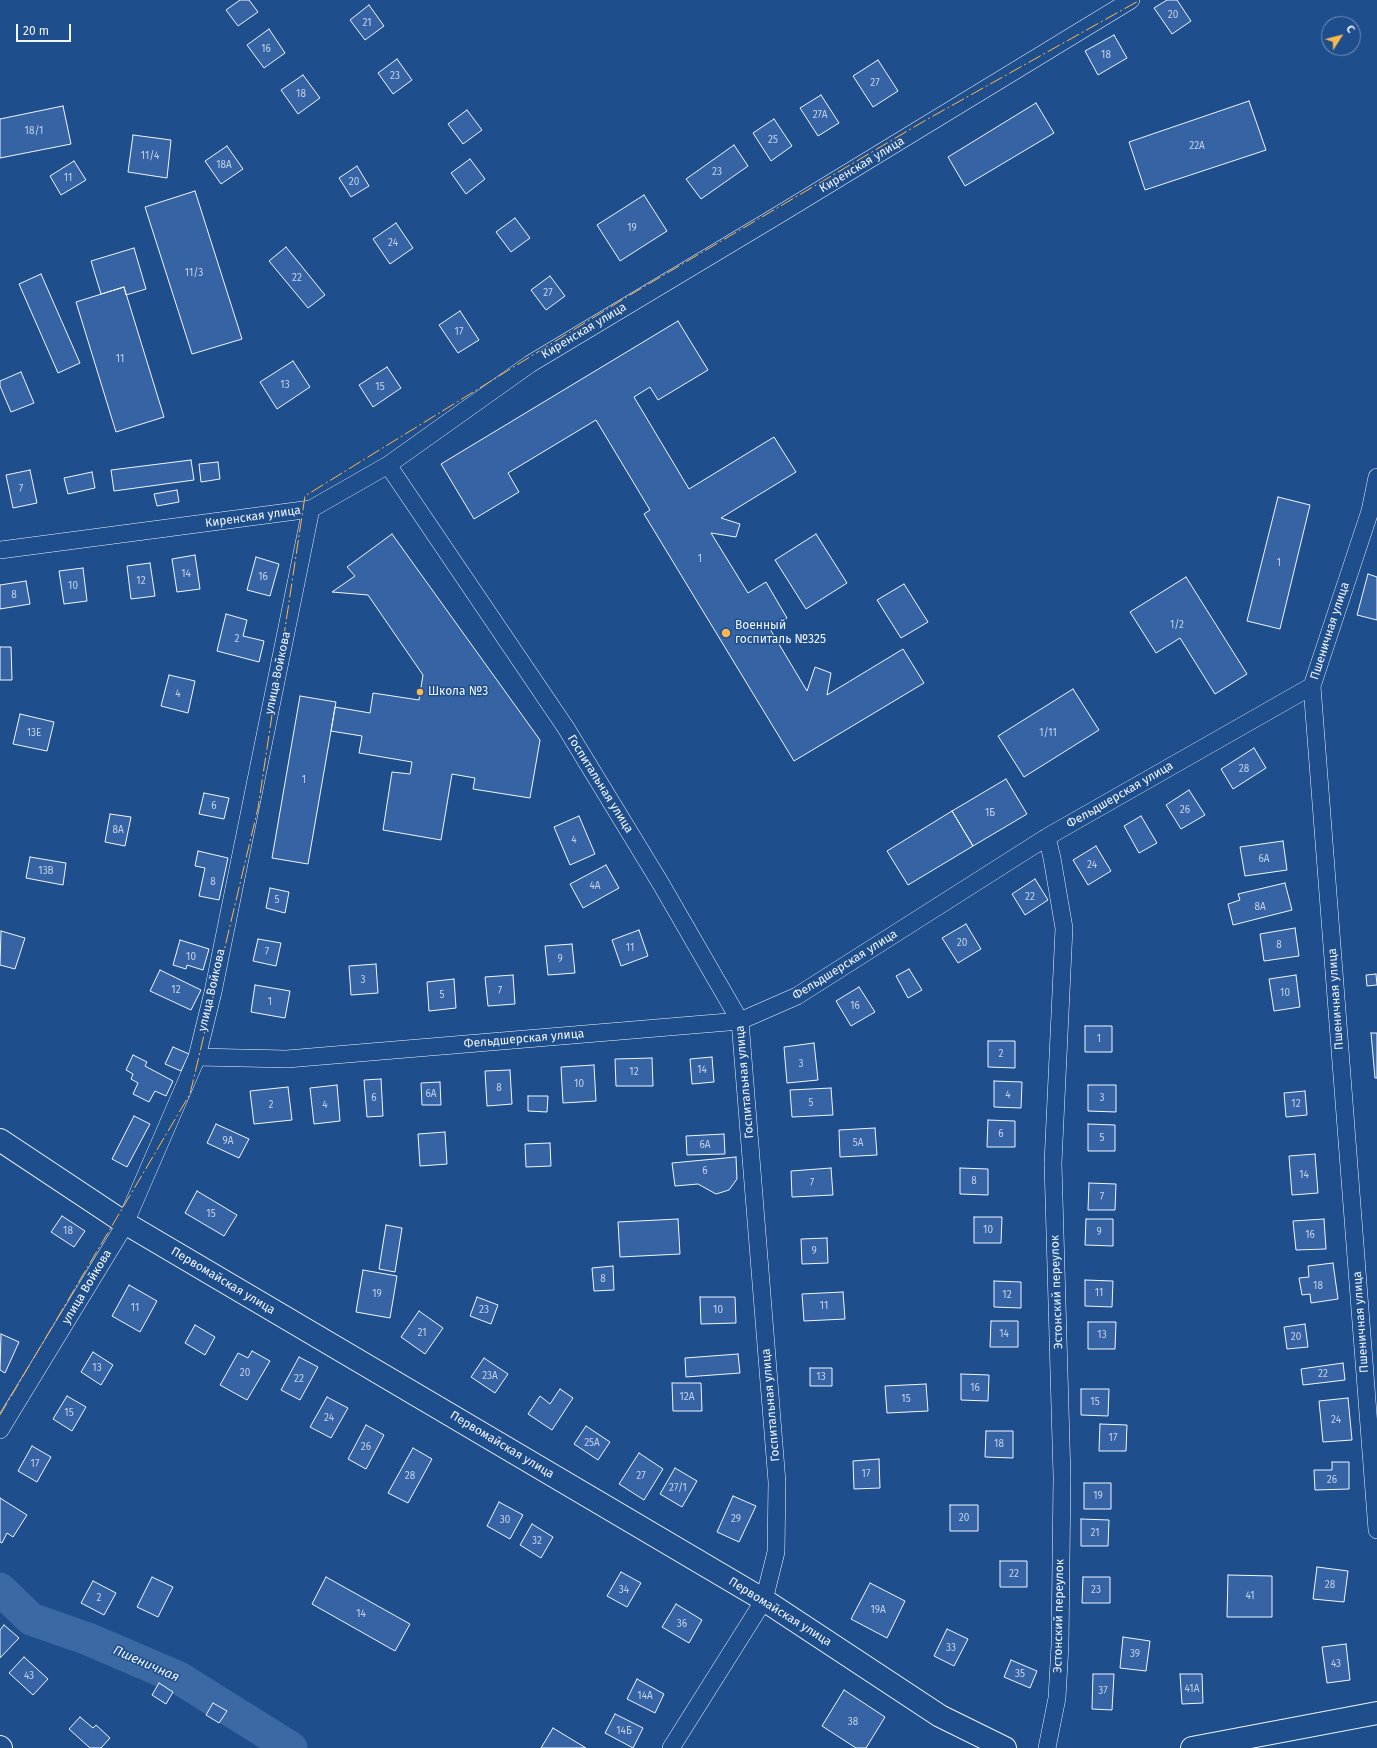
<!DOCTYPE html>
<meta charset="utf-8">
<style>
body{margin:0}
#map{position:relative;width:1377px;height:1748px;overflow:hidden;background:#1f4e8c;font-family:"Fira Sans",sans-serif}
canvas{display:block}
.north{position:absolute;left:1321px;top:16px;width:40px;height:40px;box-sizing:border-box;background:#1f4e8c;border:1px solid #7391ba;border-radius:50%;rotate:54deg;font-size:11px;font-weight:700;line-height:16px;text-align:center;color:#f2f6ff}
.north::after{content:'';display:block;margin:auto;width:14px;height:18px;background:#ffb74d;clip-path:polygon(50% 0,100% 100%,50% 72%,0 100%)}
.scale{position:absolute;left:16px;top:24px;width:55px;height:18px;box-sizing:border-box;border:2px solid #f2f6ff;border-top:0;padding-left:5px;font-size:12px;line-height:14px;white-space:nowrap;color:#f2f6ff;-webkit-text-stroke:3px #1f4e8c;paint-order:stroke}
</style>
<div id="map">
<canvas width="1377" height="1748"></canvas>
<div class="north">С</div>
<div class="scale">20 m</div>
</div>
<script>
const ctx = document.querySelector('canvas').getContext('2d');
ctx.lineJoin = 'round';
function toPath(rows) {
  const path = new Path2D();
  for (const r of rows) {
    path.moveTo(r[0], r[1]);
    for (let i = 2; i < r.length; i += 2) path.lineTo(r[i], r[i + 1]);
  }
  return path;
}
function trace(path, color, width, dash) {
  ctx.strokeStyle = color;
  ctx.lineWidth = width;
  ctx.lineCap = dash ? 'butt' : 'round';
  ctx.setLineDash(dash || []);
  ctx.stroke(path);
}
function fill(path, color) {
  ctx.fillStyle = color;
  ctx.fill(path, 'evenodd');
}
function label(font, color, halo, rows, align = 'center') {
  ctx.font = font + ' "Fira Sans",sans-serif';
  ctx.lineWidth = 3;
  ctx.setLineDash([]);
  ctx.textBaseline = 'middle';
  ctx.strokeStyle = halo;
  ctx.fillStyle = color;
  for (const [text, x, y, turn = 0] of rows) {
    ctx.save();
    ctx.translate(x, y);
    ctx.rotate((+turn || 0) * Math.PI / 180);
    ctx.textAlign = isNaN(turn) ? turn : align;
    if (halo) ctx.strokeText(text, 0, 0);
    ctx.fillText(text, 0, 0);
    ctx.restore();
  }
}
const river = toPath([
 [0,1589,31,1619,88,1639,179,1678,291,1748]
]);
const building = toPath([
 [240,0,249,0,258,12,238,26,226,10,240,0],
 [1167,0,1177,0,1191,21,1172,34,1154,8,1167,0],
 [369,5,384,26,365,40,350,20,369,5],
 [269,29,285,53,264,68,247,45,269,29],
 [1114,35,1127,58,1098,75,1085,51,1114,35],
 [397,59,412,80,393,94,378,73,397,59],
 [878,60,898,91,873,107,853,76,878,60],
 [303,75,320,98,298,114,281,90,303,75],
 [821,95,839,123,818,136,800,108,821,95],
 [1249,101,1266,150,1145,190,1129,142,1249,101],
 [1036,103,1054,133,965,186,948,157,1036,103],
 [63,106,71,144,0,158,0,119,63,106],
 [467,110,482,130,463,144,448,124,467,110],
 [774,119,792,146,771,161,753,133,774,119],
 [133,135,171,140,167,178,128,172,133,135],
 [734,145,748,166,701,199,686,179,734,145],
 [227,146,243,169,221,184,205,161,227,146],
 [470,159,485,179,466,194,451,173,470,159],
 [74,161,86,180,61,195,50,176,74,161],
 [357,166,369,186,351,197,339,178,357,166],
 [195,191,242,339,192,354,145,207,195,191],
 [644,195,667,231,620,261,597,225,644,195],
 [515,218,530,238,511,252,496,232,515,218],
 [396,223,413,248,390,264,373,239,396,223],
 [286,247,325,295,308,308,269,261,286,247],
 [134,248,146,289,126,295,124,287,101,294,91,261,134,248],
 [41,274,80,363,58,373,19,284,41,274],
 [550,276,565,296,546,310,531,290,550,276],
 [124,287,164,417,116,432,76,302,124,287],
 [460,311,479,340,458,353,439,325,460,311],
 [678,321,708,370,658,400,650,387,634,397,689,489,774,437,796,472,721,518,740,524,736,537,711,533,748,593,766,582,787,618,770,629,807,691,815,667,831,673,827,695,903,649,924,683,794,761,644,514,650,510,596,420,508,473,519,492,474,519,441,464,678,321],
 [293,361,310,387,277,409,260,382,293,361],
 [387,367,401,388,373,407,359,385,387,367],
 [21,372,34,403,11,412,0,386,0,381,21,372],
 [191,460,194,480,114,491,111,470,191,460],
 [218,462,220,479,201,482,199,464,218,462],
 [30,470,37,503,13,508,6,475,30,470],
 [92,472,95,488,68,494,64,478,92,472],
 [177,490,179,502,157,506,154,494,177,490],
 [1278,497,1310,505,1280,629,1247,621,1278,497],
 [392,534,540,740,530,798,473,789,475,778,452,774,441,840,383,830,392,772,410,774,412,762,359,753,362,736,331,731,335,707,370,713,373,693,419,700,423,675,368,595,332,592,355,576,347,567,392,534],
 [816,534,847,583,806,609,775,560,816,534],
 [195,555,200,589,177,592,172,559,195,555],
 [256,557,279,564,270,596,247,590,256,557],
 [150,563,155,596,131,599,127,566,150,563],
 [83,568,87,601,64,604,59,571,83,568],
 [1368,574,1377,577,1377,620,1357,615,1368,574],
 [1186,577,1247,674,1215,694,1180,638,1156,653,1130,612,1186,577],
 [26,581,30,604,0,609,0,585,26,581],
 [904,584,928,622,901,638,877,600,904,584],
 [226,614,247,620,243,636,264,641,259,662,217,651,226,614],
 [0,647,11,647,12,680,0,680,0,647],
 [169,675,195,681,188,713,161,706,169,675],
 [1073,689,1099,730,1024,777,998,736,1073,689],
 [300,696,336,702,308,864,272,858,300,696],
 [20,714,54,722,47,751,13,744,20,714],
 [1254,748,1266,768,1233,789,1221,769,1254,748],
 [1006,779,1027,814,973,846,952,811,1006,779],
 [1189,790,1205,815,1181,829,1166,805,1189,790],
 [204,793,229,798,224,819,199,814,204,793],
 [952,811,973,846,908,885,887,851,952,811],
 [110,814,131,817,125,846,105,842,110,814],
 [579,816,595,854,570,865,554,827,579,816],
 [1141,816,1157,843,1139,853,1124,826,1141,816],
 [1283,841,1287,870,1245,876,1240,847,1283,841],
 [1096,846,1111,871,1088,885,1073,860,1096,846],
 [198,851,228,858,219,900,199,896,205,868,195,866,198,851],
 [30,857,66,863,63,885,26,878,30,857],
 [606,865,619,888,583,908,570,884,606,865],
 [1035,879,1048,900,1025,915,1012,894,1035,879],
 [1285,883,1292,910,1233,925,1228,904,1240,900,1238,894,1285,883],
 [270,888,289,892,285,913,266,908,270,888],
 [966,924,981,949,958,963,942,938,966,924],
 [1295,928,1299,956,1264,961,1260,934,1295,928],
 [639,930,648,956,621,966,612,940,639,930],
 [1,931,25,938,15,969,0,965,1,931],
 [258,939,281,943,276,966,253,961,258,939],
 [180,940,209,949,203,970,187,965,186,969,173,965,180,940],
 [572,944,575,973,548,975,545,946,572,944],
 [376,964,378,993,351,995,349,966,376,964],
 [909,969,922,990,908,998,896,976,909,969],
 [160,970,201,990,191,1010,150,991,160,970],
 [1376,974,1377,985,1367,986,1366,975,1376,974],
 [513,975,515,1004,488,1006,485,977,513,975],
 [1296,975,1300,1007,1274,1011,1269,979,1296,975],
 [454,979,456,1008,429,1011,427,982,454,979],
 [255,985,290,991,285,1018,251,1012,255,985],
 [859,987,875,1012,851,1026,836,1001,859,987],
 [1085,1026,1112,1026,1112,1052,1085,1052,1085,1026],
 [1371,1033,1377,1033,1377,1078,1375,1078,1371,1033],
 [988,1041,1015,1041,1015,1068,988,1067,988,1041],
 [814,1043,818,1080,787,1083,784,1047,814,1043],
 [173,1047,189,1054,181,1071,165,1064,173,1047],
 [133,1055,147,1062,145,1066,173,1081,166,1096,155,1091,149,1102,133,1094,138,1083,131,1079,133,1074,126,1070,133,1055],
 [712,1057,714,1082,692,1084,690,1059,712,1057],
 [652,1058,653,1086,616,1086,615,1059,652,1058],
 [594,1065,596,1101,563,1103,561,1067,594,1065],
 [510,1070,512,1104,487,1106,485,1071,510,1070],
 [381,1079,383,1116,367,1117,364,1080,381,1079],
 [994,1081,1022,1082,1021,1108,994,1107,994,1081],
 [440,1082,441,1105,422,1105,421,1083,440,1082],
 [337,1085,340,1121,314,1124,310,1088,337,1085],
 [1088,1085,1116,1085,1116,1112,1088,1111,1088,1085],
 [288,1087,292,1120,254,1124,250,1091,288,1087],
 [831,1088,833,1115,792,1117,790,1090,831,1088],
 [1305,1091,1307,1115,1286,1117,1284,1093,1305,1091],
 [528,1096,548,1096,547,1112,528,1111,528,1096],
 [134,1116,150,1124,127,1167,112,1159,134,1116],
 [988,1120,1015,1121,1015,1147,987,1147,988,1120],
 [216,1124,249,1139,239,1158,207,1143,216,1124],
 [1088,1124,1115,1125,1115,1151,1088,1151,1088,1124],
 [875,1128,877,1155,840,1157,839,1130,875,1128],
 [445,1132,447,1164,420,1166,418,1134,445,1132],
 [724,1134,725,1154,687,1155,686,1136,724,1134],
 [550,1143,551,1166,526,1167,525,1144,550,1143],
 [1315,1154,1318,1193,1292,1195,1289,1156,1315,1154],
 [736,1157,737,1179,729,1190,716,1194,698,1184,675,1186,672,1163,736,1157],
 [831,1168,833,1195,792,1197,791,1171,831,1168],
 [960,1168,988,1169,988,1195,960,1194,960,1168],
 [1089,1183,1116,1184,1115,1210,1088,1210,1089,1183],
 [197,1191,237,1215,224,1236,185,1213,197,1191],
 [62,1216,85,1231,74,1247,51,1232,62,1216],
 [974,1217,1002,1217,1001,1243,974,1243,974,1217],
 [678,1219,680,1254,620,1257,618,1222,678,1219],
 [1086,1219,1113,1219,1113,1246,1085,1245,1086,1219],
 [1324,1219,1326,1249,1296,1250,1293,1221,1324,1219],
 [386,1225,402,1228,395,1272,379,1269,386,1225],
 [827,1238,828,1263,802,1264,801,1239,827,1238],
 [1333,1263,1338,1299,1311,1303,1310,1294,1302,1295,1299,1278,1309,1277,1308,1266,1333,1263],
 [613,1266,614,1290,594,1291,592,1268,613,1266],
 [363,1270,397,1276,390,1318,356,1312,363,1270],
 [1085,1280,1113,1281,1112,1307,1085,1306,1085,1280],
 [994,1281,1021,1282,1021,1308,994,1307,994,1281],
 [129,1285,157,1301,140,1332,112,1316,129,1285],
 [843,1292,845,1319,804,1321,802,1294,843,1292],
 [477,1297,498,1305,491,1324,470,1316,477,1297],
 [700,1297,735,1297,736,1323,701,1324,700,1297],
 [419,1311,443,1328,425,1354,401,1337,419,1311],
 [991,1321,1018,1321,1018,1347,990,1347,991,1321],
 [1088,1322,1116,1322,1115,1349,1088,1349,1088,1322],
 [1305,1324,1308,1347,1287,1349,1284,1327,1305,1324],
 [195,1325,215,1337,205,1355,185,1343,195,1325],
 [1,1334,19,1342,5,1373,0,1370,1,1334],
 [252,1351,270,1361,247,1400,220,1385,238,1353,248,1358,252,1351],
 [93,1352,113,1365,101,1385,81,1372,93,1352],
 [738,1354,740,1373,686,1377,685,1358,738,1354],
 [299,1357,318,1367,300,1400,281,1390,299,1357],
 [484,1358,508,1374,495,1393,471,1377,484,1358],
 [1343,1363,1345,1380,1303,1385,1301,1369,1343,1363],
 [810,1368,832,1368,832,1386,810,1386,810,1368],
 [961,1374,989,1375,988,1401,961,1400,961,1374],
 [672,1383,701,1383,702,1411,673,1411,672,1383],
 [926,1384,928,1411,887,1413,885,1386,926,1384],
 [560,1389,573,1398,552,1430,528,1414,540,1396,550,1404,560,1389],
 [1081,1389,1109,1389,1108,1416,1081,1415,1081,1389],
 [67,1396,86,1407,72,1431,53,1419,67,1396],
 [327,1397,348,1408,331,1438,310,1427,327,1397],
 [1348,1398,1352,1440,1323,1442,1319,1401,1348,1398],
 [1100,1424,1127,1425,1126,1451,1099,1451,1100,1424],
 [366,1425,384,1435,366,1469,348,1459,366,1425],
 [586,1426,610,1442,598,1460,574,1444,586,1426],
 [986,1431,1013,1431,1013,1458,985,1457,986,1431],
 [32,1446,51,1457,37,1482,18,1471,32,1446],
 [413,1448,432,1459,408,1503,388,1493,413,1448],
 [639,1453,663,1469,644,1500,619,1484,639,1453],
 [879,1459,880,1488,854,1489,853,1461,879,1459],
 [1332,1462,1349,1462,1349,1489,1315,1490,1314,1470,1332,1470,1332,1462],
 [675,1468,697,1481,682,1507,660,1494,675,1468],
 [1084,1483,1111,1483,1111,1509,1084,1509,1084,1483],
 [733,1496,756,1506,739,1542,717,1532,733,1496],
 [0,1498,27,1515,13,1537,7,1533,2,1543,0,1542,0,1498],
 [499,1502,523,1515,510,1539,487,1526,499,1502],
 [950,1505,978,1505,978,1531,950,1531,950,1505],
 [1081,1519,1109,1520,1108,1546,1081,1546,1081,1519],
 [532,1524,553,1537,541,1558,520,1545,532,1524],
 [1000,1561,1027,1561,1027,1587,1000,1587,1000,1561],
 [1317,1567,1348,1571,1344,1602,1313,1599,1317,1567],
 [621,1572,641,1583,627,1607,607,1596,621,1572],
 [1228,1575,1272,1576,1272,1617,1227,1617,1228,1575],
 [152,1577,173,1587,158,1617,137,1607,152,1577],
 [326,1577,410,1624,395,1651,312,1604,326,1577],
 [1083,1577,1110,1577,1110,1603,1082,1603,1083,1577],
 [93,1581,116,1593,104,1615,81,1603,93,1581],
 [870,1583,905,1601,887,1638,851,1619,870,1583],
 [676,1604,702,1620,689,1643,662,1627,676,1604],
 [4,1625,19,1638,0,1658,0,1630,4,1625],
 [947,1629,968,1639,954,1666,934,1656,947,1629],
 [1123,1637,1150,1641,1146,1671,1120,1668,1123,1637],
 [1346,1644,1350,1680,1327,1683,1322,1647,1346,1644],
 [24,1657,48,1679,33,1695,9,1673,24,1657],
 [1011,1660,1037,1671,1030,1688,1004,1677,1011,1660],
 [1093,1674,1114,1674,1112,1710,1092,1709,1093,1674],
 [1180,1674,1202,1674,1203,1703,1182,1704,1180,1674],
 [637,1679,664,1694,655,1713,627,1699,637,1679],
 [159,1683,173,1692,166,1704,152,1695,159,1683],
 [844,1690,885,1717,866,1748,856,1748,822,1726,844,1690],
 [213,1703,227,1711,219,1723,206,1715,213,1703],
 [615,1714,643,1728,633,1748,605,1733,615,1714],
 [80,1717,93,1728,96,1725,110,1738,101,1748,90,1748,69,1729,80,1717],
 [553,1728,586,1748,541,1748,553,1728]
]);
const street = toPath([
 [388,465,566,728,661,884,740,1021,777,1482,776,1552,764,1600,671,1748],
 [1377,477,1370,511,1312,686,1377,1530],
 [0,550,311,509,388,465,530,364,780,214,1131,0],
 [1047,837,1052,858,1064,928,1053,1163,1062,1477,1060,1645,1057,1698,1047,1748],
 [197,1057,287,1059,740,1021,797,996,1047,837,1312,686],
 [0,1430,123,1228,197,1057,213,992,311,509]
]);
const secondary = toPath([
 [0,1140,125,1223,764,1600,940,1716,1005,1748],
 [0,1747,1,1748],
 [1192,1748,1377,1713]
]);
const power = toPath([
 [0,1415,190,1094,258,808,305,496,630,295,926,120,1140,0]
]);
const markers = [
 [726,633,5,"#ffb74d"],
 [420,692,4,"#ffb74d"]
];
const numberNames = [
 ["20",1173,15],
 ["21",367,23],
 ["16",266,49],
 ["18",1106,55],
 ["23",395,76],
 ["27",875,83],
 ["18",301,94],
 ["27А",820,115],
 ["18/1",34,131],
 ["25",773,140],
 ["22А",1197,146],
 ["11/4",150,156],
 ["18А",224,165],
 ["23",717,172],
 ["11",68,178],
 ["20",354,182],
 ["19",632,228],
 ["24",393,243],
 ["11/3",194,273],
 ["22",297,278],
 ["27",548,293],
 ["17",459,332],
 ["11",120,359],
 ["13",285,385],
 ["15",380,387],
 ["7",21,489],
 ["1",700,559],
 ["1",1279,563],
 ["14",186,574],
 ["16",263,577],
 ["12",141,581],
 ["10",73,586],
 ["8",14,595],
 ["1/2",1177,625],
 ["2",237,639],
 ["4",178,694],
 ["13Е",34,733],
 ["1/11",1048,733],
 ["28",1244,769],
 ["1",304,780],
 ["6",214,806],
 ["26",1185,810],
 ["1Б",990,813],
 ["8А",118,830],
 ["4",574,840],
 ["6А",1264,859],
 ["24",1092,865],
 ["13В",46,871],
 ["8",213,882],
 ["4А",595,886],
 ["22",1030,897],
 ["5",277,900],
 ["8А",1260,907],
 ["20",962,943],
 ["8",1279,945],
 ["11",630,948],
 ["7",267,952],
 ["10",191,957],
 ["9",560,959],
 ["3",363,980],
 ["12",176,990],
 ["7",500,991],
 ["10",1285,993],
 ["5",442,995],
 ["1",270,1002],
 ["16",855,1006],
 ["1",1099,1039],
 ["2",1001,1054],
 ["3",801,1064],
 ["14",702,1070],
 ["12",634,1072],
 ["10",579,1084],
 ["8",499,1088],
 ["6А",431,1094],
 ["4",1008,1095],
 ["6",374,1098],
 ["3",1102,1098],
 ["5",811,1103],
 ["12",1296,1104],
 ["2",271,1105],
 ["4",325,1105],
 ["6",1001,1134],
 ["5",1102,1138],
 ["9А",228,1141],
 ["5А",858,1143],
 ["6А",705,1145],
 ["6",705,1171],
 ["14",1304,1175],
 ["8",974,1181],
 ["7",812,1183],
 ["7",1102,1197],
 ["15",211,1214],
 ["10",988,1230],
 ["18",68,1231],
 ["9",1099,1232],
 ["16",1310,1235],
 ["9",814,1251],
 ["8",603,1279],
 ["18",1318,1286],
 ["11",1099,1293],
 ["19",377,1294],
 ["12",1007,1295],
 ["11",824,1306],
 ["11",135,1308],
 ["23",484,1310],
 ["10",718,1310],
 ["21",422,1333],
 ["14",1004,1334],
 ["13",1102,1335],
 ["20",1296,1337],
 ["13",97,1368],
 ["20",245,1373],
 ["22",1323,1374],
 ["23А",490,1376],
 ["13",821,1377],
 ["22",299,1379],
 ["16",975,1388],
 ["12А",687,1397],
 ["15",906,1399],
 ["15",1095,1402],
 ["15",69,1413],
 ["24",329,1418],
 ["24",1336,1420],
 ["17",1113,1438],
 ["25А",592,1443],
 ["18",999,1444],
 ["26",366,1447],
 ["17",35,1464],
 ["17",866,1474],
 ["28",410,1476],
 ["27",641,1476],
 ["26",1332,1480],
 ["27/1",678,1488],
 ["19",1098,1496],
 ["20",964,1518],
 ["29",736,1519],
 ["30",505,1520],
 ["21",1095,1533],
 ["32",537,1541],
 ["22",1014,1574],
 ["28",1330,1585],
 ["34",624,1590],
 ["23",1096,1590],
 ["41",1250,1596],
 ["2",99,1598],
 ["19А",878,1610],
 ["14",361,1614],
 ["36",682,1624],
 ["33",951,1648],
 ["39",1135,1654],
 ["43",1336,1664],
 ["35",1020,1674],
 ["43",29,1676],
 ["41А",1192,1689],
 ["37",1103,1691],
 ["14А",645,1696],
 ["38",853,1722],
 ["14Б",624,1731]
];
const streetNames = [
 ["Киренская улица",862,165,-31],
 ["Киренская улица",584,331,-31],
 ["Киренская улица",253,517,-8],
 ["Пшеничная улица",1330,631,-72],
 ["улица Войкова",278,673,-78],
 ["Госпитальная улица",600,784,58],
 ["Фельдшерская улица",1120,795,-30],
 ["Фельдшерская улица",845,965,-32],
 ["улица Войкова",212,990,-77],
 ["Пшеничная улица",1336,999,-94],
 ["Фельдшерская улица",524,1039,-5],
 ["Госпитальная улица",745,1082,-95],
 ["Первомайская улица",223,1281,31],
 ["улица Войкова",87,1287,-59],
 ["Эстонский переулок",1057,1292,-92],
 ["Пшеничная улица",1361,1322,-94],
 ["Госпитальная улица",771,1405,-95],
 ["Первомайская улица",502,1445,31],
 ["Первомайская улица",780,1612,32],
 ["Эстонский переулок",1059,1616,-89]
];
const poiNames = [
 ["Военный",735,626],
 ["госпиталь №325",735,640],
 ["Школа №3",428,692]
];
const waterNames = [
 ["Пшеничная",146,1664,24]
];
trace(river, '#3b69a3', 33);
fill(building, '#3563a3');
trace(building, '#f2f6ff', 1);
trace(street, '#f2f6ff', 18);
trace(secondary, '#f2f6ff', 24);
trace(street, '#1f4e8c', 17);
trace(secondary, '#1f4e8c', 22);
trace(power, '#ffb74d', 1, [14, 3, 2, 3]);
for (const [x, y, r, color] of markers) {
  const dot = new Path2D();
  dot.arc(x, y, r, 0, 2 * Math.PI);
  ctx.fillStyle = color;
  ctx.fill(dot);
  trace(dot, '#1f4e8c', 1.5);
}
label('10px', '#c3d1e8', null, numberNames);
label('12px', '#f2f6ff', '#1f4e8c', streetNames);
label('12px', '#f2f6ff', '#1f4e8c', poiNames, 'left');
label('italic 13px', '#f2f6ff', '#1f4e8c', waterNames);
</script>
